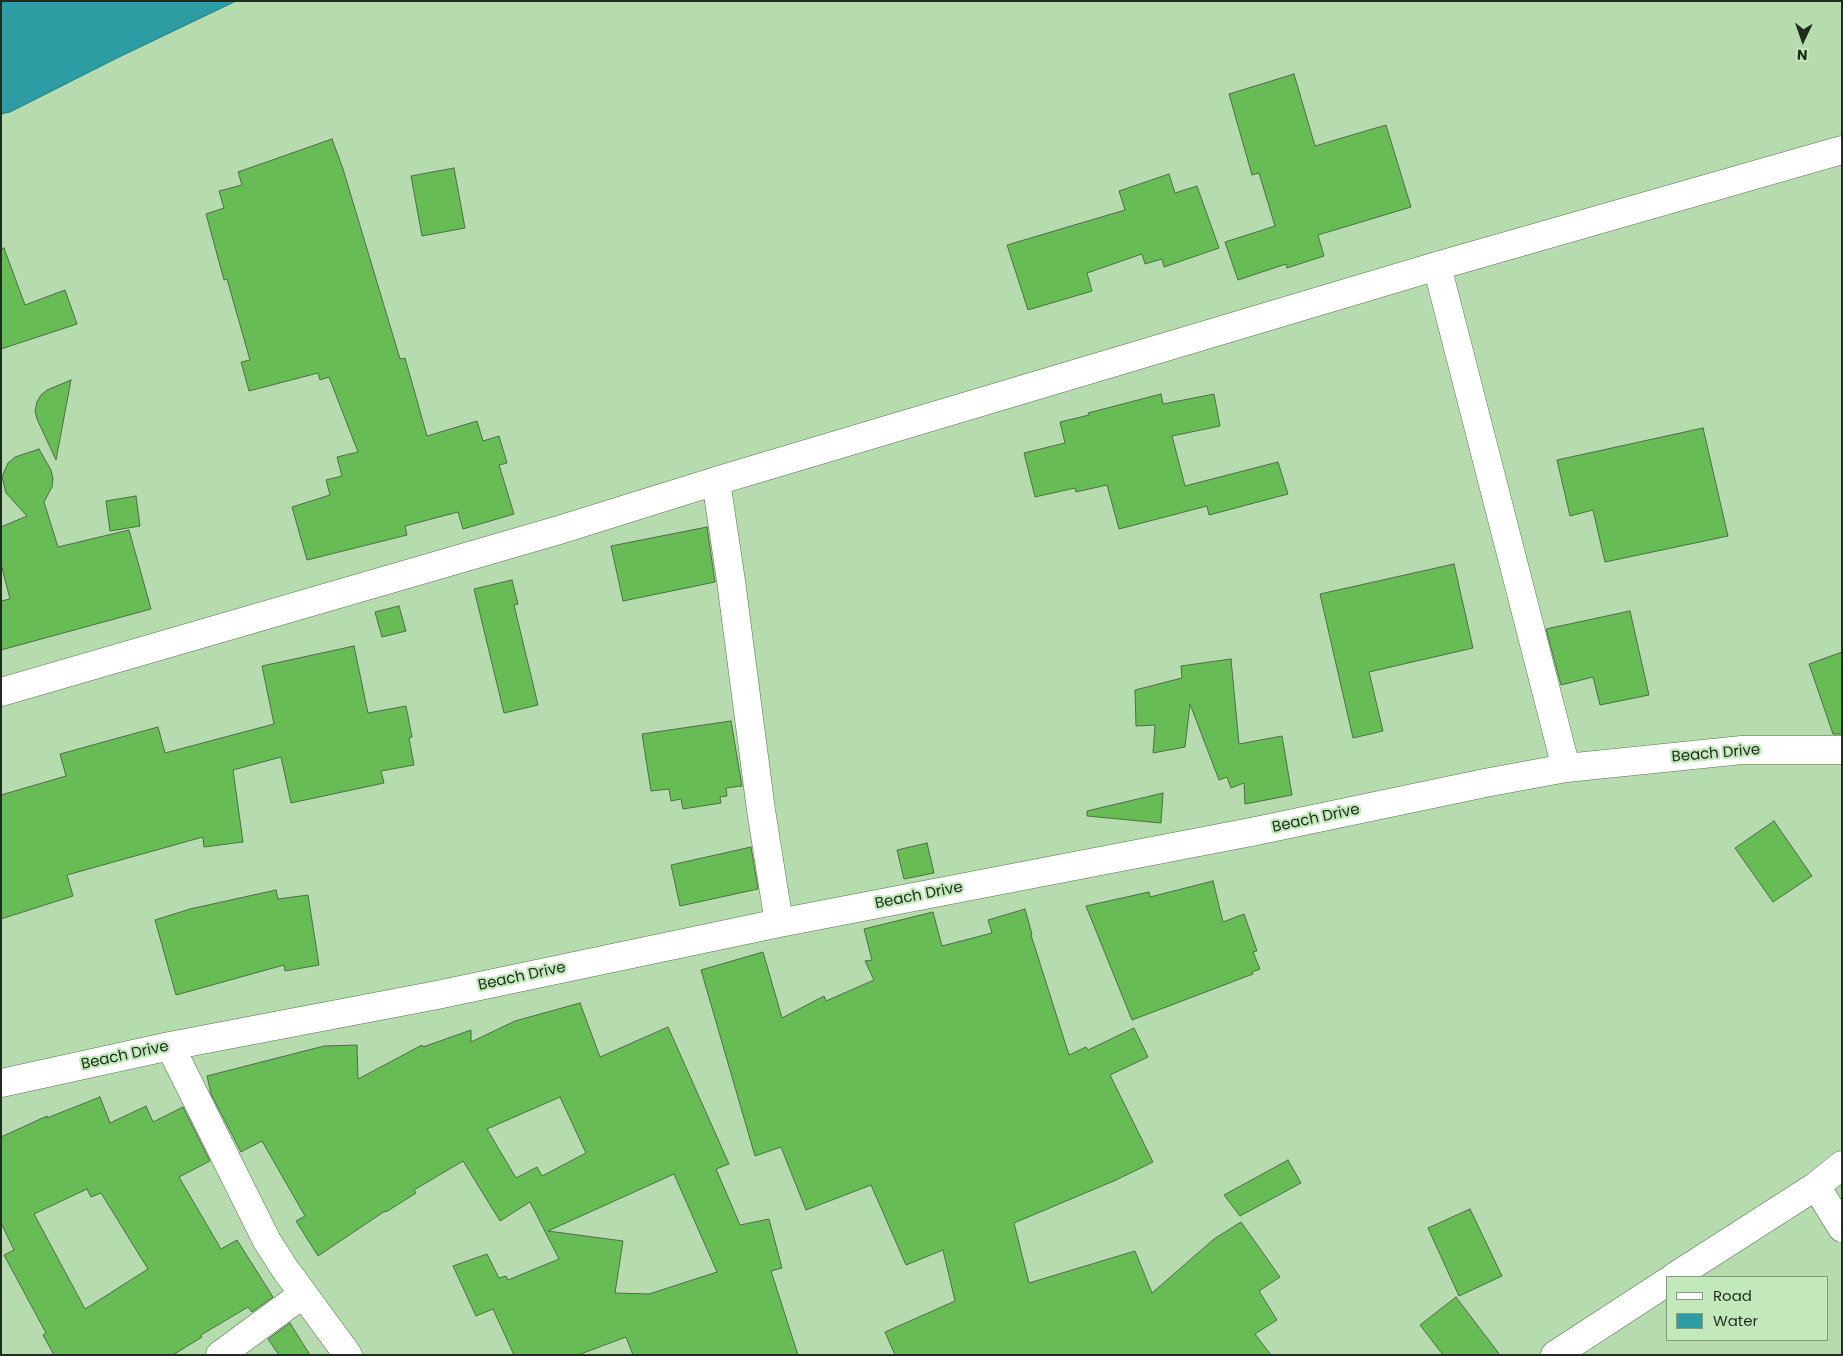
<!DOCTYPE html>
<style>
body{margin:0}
#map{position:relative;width:1843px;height:1356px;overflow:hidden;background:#b6dbae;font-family:Poppins,sans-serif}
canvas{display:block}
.frame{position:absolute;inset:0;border:2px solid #1f2d1c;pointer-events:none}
.legend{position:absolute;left:1666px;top:1276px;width:162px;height:65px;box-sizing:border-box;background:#c3e8bb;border:1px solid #819d7b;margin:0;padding:6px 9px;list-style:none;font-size:15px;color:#1f2d1c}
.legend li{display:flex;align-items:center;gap:10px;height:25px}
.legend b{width:25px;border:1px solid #819d7b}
.north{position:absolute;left:1778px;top:15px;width:50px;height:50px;-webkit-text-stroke:4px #c3e8bb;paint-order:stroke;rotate:183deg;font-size:14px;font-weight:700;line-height:20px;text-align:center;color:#1f2d1c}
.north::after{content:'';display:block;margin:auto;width:18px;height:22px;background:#1f2d1c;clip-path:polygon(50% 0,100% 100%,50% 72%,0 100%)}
</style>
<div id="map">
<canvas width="1843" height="1356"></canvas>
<div class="frame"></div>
<ul class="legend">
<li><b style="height:6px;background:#fff"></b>Road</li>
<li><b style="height:14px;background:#2d9da3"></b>Water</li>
</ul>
<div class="north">N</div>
</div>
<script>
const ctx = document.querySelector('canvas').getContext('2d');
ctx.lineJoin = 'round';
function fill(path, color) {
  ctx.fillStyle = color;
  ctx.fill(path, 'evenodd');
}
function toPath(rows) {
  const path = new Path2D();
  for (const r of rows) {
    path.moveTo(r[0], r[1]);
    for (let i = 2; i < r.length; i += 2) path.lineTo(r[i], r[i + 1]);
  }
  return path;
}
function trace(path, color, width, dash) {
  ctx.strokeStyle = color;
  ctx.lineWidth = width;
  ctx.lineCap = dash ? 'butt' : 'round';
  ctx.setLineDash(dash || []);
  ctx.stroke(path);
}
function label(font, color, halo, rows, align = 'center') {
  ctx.font = font + ' Poppins,sans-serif';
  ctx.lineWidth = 4.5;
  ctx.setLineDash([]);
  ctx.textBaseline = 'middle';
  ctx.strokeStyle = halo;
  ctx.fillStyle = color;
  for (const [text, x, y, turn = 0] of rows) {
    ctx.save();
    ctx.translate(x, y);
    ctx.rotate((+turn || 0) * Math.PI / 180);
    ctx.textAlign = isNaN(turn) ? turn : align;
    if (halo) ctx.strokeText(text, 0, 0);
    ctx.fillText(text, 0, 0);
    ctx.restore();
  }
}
const water = toPath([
 [1,1,236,1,117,58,10,112,1,114,1,1]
]);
const building = toPath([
 [1294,74,1315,146,1386,125,1411,207,1318,235,1324,256,1287,268,1286,264,1238,280,1225,242,1275,226,1259,173,1252,175,1229,94,1294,74],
 [332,139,343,169,400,359,405,358,427,436,477,421,483,441,499,436,507,463,499,465,514,514,463,529,458,512,405,526,407,535,307,560,292,507,330,495,326,480,342,476,337,457,358,452,329,377,320,380,318,373,249,391,241,362,250,360,227,279,224,280,206,214,224,208,219,191,242,185,238,172,332,139],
 [454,168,465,228,422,236,411,176,454,168],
 [1169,174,1175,193,1197,186,1219,248,1164,267,1162,259,1145,264,1142,254,1087,273,1092,291,1028,310,1007,245,1125,210,1119,191,1169,174],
 [4,248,25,305,65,290,77,324,1,349,1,249,4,248],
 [71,380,56,460,37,419,35,411,37,402,41,395,47,390,71,380],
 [1161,394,1163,404,1214,394,1220,426,1172,436,1185,486,1278,462,1288,494,1209,515,1207,506,1119,529,1107,485,1076,492,1075,488,1035,497,1024,453,1065,443,1060,422,1089,415,1088,413,1161,394],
 [1703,428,1728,536,1605,562,1593,510,1570,516,1557,460,1703,428],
 [39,449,51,470,53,479,52,487,44,502,58,547,129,530,151,609,1,650,1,601,10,599,1,564,1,527,27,516,6,493,2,477,8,463,15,457,39,449],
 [136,496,140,526,110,531,106,501,136,496],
 [707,527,715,582,623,601,611,546,707,527],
 [1454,564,1473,648,1369,672,1383,731,1353,738,1320,594,1454,564],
 [512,580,518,604,514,605,538,705,504,713,474,589,512,580],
 [399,606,406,631,382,637,375,612,399,606],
 [1630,611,1649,695,1600,705,1593,677,1561,685,1546,629,1630,611],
 [354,646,368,713,406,706,412,737,409,738,414,765,381,771,384,783,291,803,281,757,233,770,243,842,204,847,203,837,67,875,73,896,1,919,1,795,66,776,60,754,158,727,165,753,274,724,262,666,354,646],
 [1842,652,1842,734,1833,734,1809,664,1842,652],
 [1231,659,1239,744,1282,736,1292,795,1245,804,1244,783,1231,788,1227,777,1219,780,1190,704,1185,747,1153,753,1155,725,1136,726,1135,690,1182,678,1181,666,1231,659],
 [731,721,742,786,726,788,727,796,720,797,721,803,683,809,681,799,671,801,669,789,651,791,642,734,731,721],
 [1163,793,1161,823,1087,816,1087,811,1163,793],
 [1774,821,1812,876,1773,902,1735,848,1774,821],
 [927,843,934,873,904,879,897,850,927,843],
 [751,847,758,889,680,906,671,865,751,847],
 [1213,881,1223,922,1244,914,1257,951,1253,952,1260,969,1252,972,1253,974,1132,1020,1086,906,1149,892,1150,897,1213,881],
 [276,890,278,899,308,895,319,965,285,971,284,965,176,995,155,920,190,909,276,890],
 [1025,909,1032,934,1031,935,1069,1055,1086,1047,1088,1050,1134,1028,1148,1057,1110,1075,1153,1162,1116,1180,1014,1223,1029,1283,1135,1251,1152,1293,1214,1239,1241,1222,1280,1277,1259,1291,1277,1320,1255,1334,1271,1355,895,1355,885,1332,955,1301,943,1250,906,1265,871,1185,806,1210,781,1147,755,1156,701,970,763,952,782,1018,824,996,826,1001,874,980,865,961,872,960,864,929,933,912,942,946,992,933,988,920,1025,909],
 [580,1003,600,1057,668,1027,729,1164,716,1169,740,1225,769,1219,782,1268,771,1271,798,1355,633,1355,626,1337,578,1355,514,1355,493,1309,476,1316,453,1266,487,1254,499,1278,506,1276,508,1280,559,1259,530,1202,500,1221,463,1161,414,1190,416,1193,386,1212,385,1211,318,1256,296,1221,305,1216,262,1141,241,1152,211,1094,207,1076,324,1046,357,1045,358,1079,422,1045,423,1047,471,1030,471,1042,515,1021,580,1003],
 [560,1097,586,1153,542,1176,537,1167,516,1178,487,1129,560,1097],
 [674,1174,717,1272,649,1294,615,1293,623,1241,548,1231,674,1174],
 [100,1097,110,1123,146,1106,153,1122,183,1107,210,1161,179,1177,221,1249,237,1240,273,1297,252,1312,248,1307,201,1335,202,1337,173,1355,54,1355,43,1335,46,1333,4,1255,14,1250,1,1223,1,1137,47,1116,47,1118,100,1097],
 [87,1189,91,1197,101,1193,148,1269,85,1309,34,1214,87,1189],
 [1288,1160,1301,1183,1240,1216,1224,1195,1288,1160],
 [1470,1209,1502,1276,1459,1296,1428,1228,1470,1209],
 [1456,1297,1500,1355,1443,1355,1420,1325,1456,1297],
 [290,1323,310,1355,279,1355,268,1339,290,1323]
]);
const minor = toPath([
 [1437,266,1566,768],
 [716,481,1437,266,1842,150],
 [1,692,559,530,716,481,731,581,761,810,779,923],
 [170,1046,267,1241,285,1269,348,1355],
 [1,1083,170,1046,437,995,779,923,1256,831,1485,783,1566,768,1742,750,1842,750],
 [1816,1186,1842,1228],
 [1674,1277,1816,1186,1842,1165],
 [220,1355,303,1294],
 [1555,1355,1667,1282]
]);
const streetNames = [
 ["Beach Drive",1716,754,-5],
 ["Beach Drive",1316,819,-12],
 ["Beach Drive",919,896,-11],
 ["Beach Drive",522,977,-12],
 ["Beach Drive",125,1056,-12]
];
fill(water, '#2d9da3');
trace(water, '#297b7a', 1);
fill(building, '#68bc55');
trace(building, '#4d6e46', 1);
trace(minor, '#54754d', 29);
trace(minor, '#fff', 28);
label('15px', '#1f2d1c', '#c3e8bb', streetNames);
</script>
